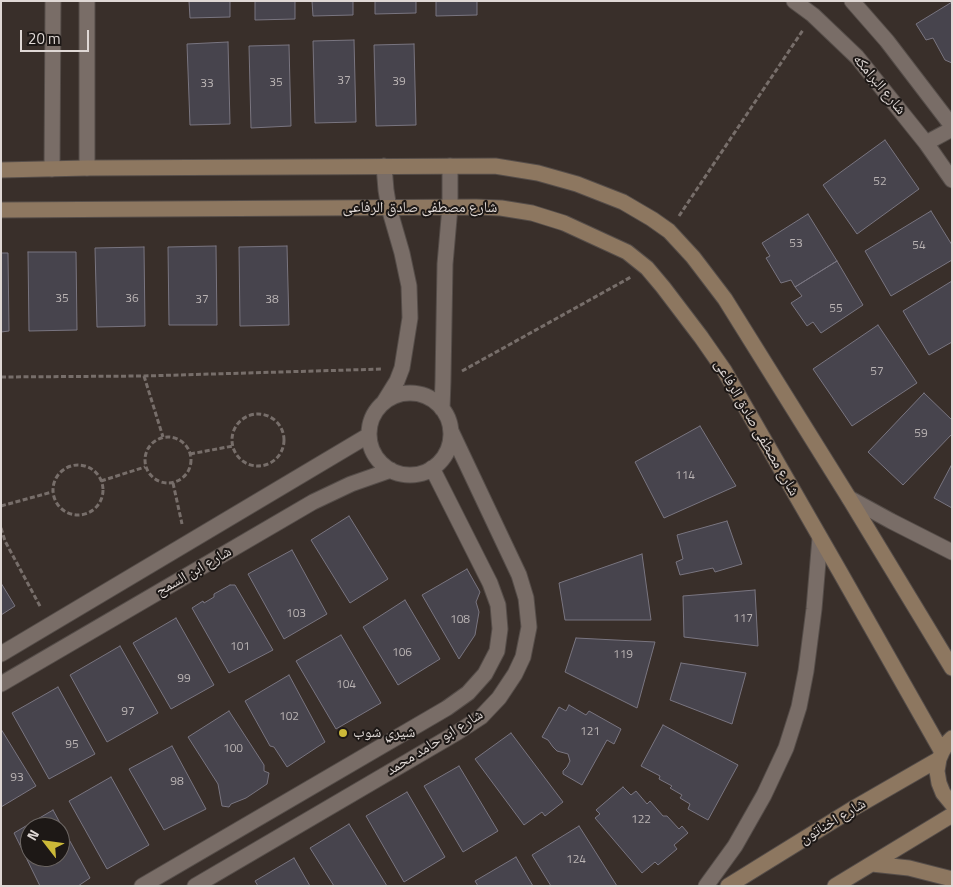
<!DOCTYPE html>
<meta charset="utf-8">
<style>
body{margin:0}
#map{position:relative;width:953px;height:887px;overflow:hidden;background:#392f2a;font-family:"Titillium Web",sans-serif}
canvas{display:block}
.frame{position:absolute;inset:0;border:2px solid #dfd8d5;pointer-events:none}
.north{position:absolute;left:20px;top:817px;width:50px;height:50px;box-sizing:border-box;background:#1d1816;border:1px solid #6b6562;border-radius:50%;rotate:300deg;font-size:14px;font-weight:700;line-height:20px;text-align:center;color:#dfd8d5}
.north::after{content:'';display:block;margin:auto;width:18px;height:22px;background:#ccb938;clip-path:polygon(50% 0,100% 100%,50% 72%,0 100%)}
.scale{position:absolute;left:20px;top:30px;width:69px;height:22px;box-sizing:border-box;border:2px solid #dfd8d5;border-top:0;padding-left:6px;font-size:15px;line-height:18px;white-space:nowrap;color:#dfd8d5;-webkit-text-stroke:4px #1d1816;paint-order:stroke}
</style>
<div id="map">
<canvas width="953" height="887"></canvas>
<div class="frame"></div>
<div class="north">N</div>
<div class="scale">20 m</div>
</div>
<script>
const ctx = document.querySelector('canvas').getContext('2d');
ctx.lineJoin = 'round';
function fill(path, color) {
  ctx.fillStyle = color;
  ctx.fill(path, 'evenodd');
}
function toPath(rows) {
  const path = new Path2D();
  for (const r of rows) {
    if (r.length === 3) {
      path.moveTo(r[0] + r[2], r[1]);
      path.arc(r[0], r[1], r[2], 0, 2 * Math.PI);
      continue;
    }
    path.moveTo(r[0], r[1]);
    for (let i = 2; i < r.length; i += 2) path.lineTo(r[i], r[i + 1]);
  }
  return path;
}
function trace(path, color, width, dash) {
  ctx.strokeStyle = color;
  ctx.lineWidth = width;
  ctx.lineCap = dash ? 'butt' : 'round';
  ctx.setLineDash(dash || []);
  ctx.stroke(path);
}
function label(font, color, halo, rows, align = 'center') {
  ctx.font = font + ' "Titillium Web","Noto Naskh Arabic",sans-serif';
  ctx.lineWidth = 4;
  ctx.setLineDash([]);
  ctx.textBaseline = 'middle';
  ctx.strokeStyle = halo;
  ctx.fillStyle = color;
  for (const [text, x, y, turn = 0] of rows) {
    ctx.save();
    ctx.translate(x, y);
    ctx.rotate((+turn || 0) * Math.PI / 180);
    ctx.textAlign = isNaN(turn) ? turn : align;
    if (halo) ctx.strokeText(text, 0, 0);
    ctx.fillText(text, 0, 0);
    ctx.restore();
  }
}
const building = toPath([
 [189,1,230,1,230,17,190,18,189,1],
 [255,1,295,1,295,19,255,20,255,1],
 [312,1,353,1,353,15,313,16,312,1],
 [375,1,416,1,416,13,375,14,375,1],
 [436,1,477,1,477,15,436,16,436,1],
 [952,2,952,63,945,60,933,38,926,40,916,24,952,2],
 [354,40,356,122,315,123,313,41,354,40],
 [228,42,230,124,190,125,187,44,228,42],
 [414,44,416,125,376,126,374,45,414,44],
 [289,45,291,126,251,128,249,46,289,45],
 [885,140,919,189,857,234,823,185,885,140],
 [931,211,952,245,952,260,891,296,865,251,931,211],
 [808,214,837,261,795,287,791,280,781,283,766,258,770,256,762,243,808,214],
 [216,246,217,325,169,325,168,247,216,246],
 [287,246,289,325,240,326,239,247,287,246],
 [144,247,145,326,97,327,95,248,144,247],
 [28,252,76,252,77,330,29,331,28,252],
 [1,253,8,253,9,331,1,332,1,253],
 [837,261,863,305,821,333,813,322,807,326,791,303,802,296,795,287,837,261],
 [952,281,952,342,929,355,903,311,952,281],
 [878,325,917,383,852,426,813,369,878,325],
 [924,393,952,420,952,434,903,485,868,452,924,393],
 [700,426,736,486,664,518,635,462,700,426],
 [952,464,952,508,934,498,952,464],
 [349,516,388,579,350,603,311,540,349,516],
 [727,521,742,564,715,572,713,568,680,575,676,562,683,559,677,535,727,521],
 [292,550,327,614,284,639,248,574,292,550],
 [642,554,651,620,565,620,559,583,642,554],
 [467,569,480,592,476,602,479,612,475,635,459,659,422,595,467,569],
 [1,583,15,606,1,615,1,583],
 [230,585,235,585,273,650,229,673,192,608,203,601,204,603,214,597,214,594,230,585],
 [755,590,758,646,684,637,683,596,755,590],
 [405,600,440,659,398,685,363,627,405,600],
 [176,618,214,685,171,709,133,643,176,618],
 [341,635,381,703,336,729,296,661,341,635],
 [576,638,655,642,637,708,565,672,576,638],
 [120,646,158,713,107,742,70,675,120,646],
 [681,663,746,673,732,724,670,700,681,663],
 [289,675,325,742,287,767,274,747,270,746,245,701,289,675],
 [58,687,95,754,49,779,12,713,58,687],
 [569,705,586,715,589,711,621,729,614,744,607,740,582,785,563,774,563,771,567,767,570,761,568,754,557,751,553,747,548,740,542,737,559,707,566,711,569,705],
 [229,711,264,765,264,771,269,773,267,784,246,798,231,804,229,807,222,806,218,784,188,737,229,711],
 [663,725,738,765,708,820,688,809,690,804,680,798,682,795,670,788,672,786,659,779,660,776,641,766,663,725],
 [1,729,36,786,1,807,1,729],
 [511,733,563,802,545,816,542,812,524,825,475,759,511,733],
 [172,746,206,809,164,830,129,769,172,746],
 [459,766,498,831,463,852,424,786,459,766],
 [111,777,149,845,107,869,69,801,111,777],
 [623,787,631,795,636,791,647,804,650,801,663,816,667,816,679,829,682,826,688,833,674,845,677,849,658,865,655,862,642,873,595,818,600,814,596,810,623,787],
 [407,792,445,857,404,882,366,816,407,792],
 [53,810,90,878,78,886,40,886,14,833,53,810],
 [30,827,60,827,60,857,30,857,30,827],
 [349,824,387,886,334,886,310,848,349,824],
 [579,826,617,886,551,886,532,855,579,826],
 [516,857,533,886,478,886,475,881,516,857],
 [294,858,310,886,258,886,255,881,294,858]
]);
const path = toPath([
 [679,216,803,30],
 [462,371,631,277],
 [144,376,163,437],
 [1,377,144,376,383,369],
 [258,440,26],
 [168,460,23],
 [190,454,233,446],
 [78,490,25],
 [101,481,145,467],
 [173,483,182,524],
 [1,506,52,492],
 [1,528,5,541,41,608]
]);
const street = toPath([
 [87,1,87,168],
 [794,1,813,15,857,57,926,143,952,180],
 [852,1,887,41,952,126],
 [926,143,952,129],
 [384,166,386,190,389,208,402,253,409,286,410,318,402,368,397,381,384,402],
 [52,169,53,1],
 [410,434,41],
 [442,409,443,381,445,264,450,207,450,166],
 [849,498,891,521,952,552],
 [1,654,369,435],
 [1,684,313,502,351,484,391,470],
 [142,886,447,708,468,693,485,674,497,651,500,629,498,605,490,583,432,468],
 [195,886,458,732,481,717,499,698,515,674,523,657,529,627,526,598,519,575,451,431],
 [706,886,735,846,764,795,786,748,799,707,806,671,814,609,820,538]
]);
const secondary = toPath([
 [1,170,87,168,495,166,538,173,577,184,623,202,652,219,669,231,693,257,725,299,849,498,952,668],
 [1,210,476,207,501,208,532,213,564,223,627,252,647,268,663,287,701,337,724,370,840,572,942,752],
 [952,738,948,742,942,752,939,759,937,771,939,783,943,793,952,804],
 [872,864,909,868,952,879],
 [728,886,854,808,939,759],
 [835,886,952,815]
]);
const markers = [
 [343,733,5,"#ccb938"]
];
const numberNames = [
 ["37",344,81],
 ["39",399,82],
 ["35",276,83],
 ["33",207,84],
 ["52",880,182],
 ["53",796,244],
 ["54",919,246],
 ["35",62,299],
 ["36",132,299],
 ["37",202,300],
 ["38",272,300],
 ["55",836,309],
 ["57",877,372],
 ["59",921,434],
 ["114",685,476],
 ["103",296,614],
 ["117",743,619],
 ["108",460,620],
 ["101",240,647],
 ["106",402,653],
 ["119",623,655],
 ["99",184,679],
 ["104",346,685],
 ["97",128,712],
 ["102",289,717],
 ["121",590,732],
 ["95",72,745],
 ["100",233,749],
 ["93",17,778],
 ["98",177,782],
 ["122",641,820],
 ["124",576,860]
];
const streetNames = [
 ["شارع البرامكه",879,85,50],
 ["شارع مصطفى صادق الرفاعى",420,208],
 ["شارع مصطفى صادق الرفاعى",756,428,60],
 ["شارع ابن السمح",194,572,-30],
 ["شارع ابو حامد محمد",435,743,-32],
 ["شارع اخناتون",833,822,-31]
];
const poiNames = [
 ["شيري شوب",353,733]
];
fill(building, '#47444d');
trace(building, '#797580', 1);
trace(street, '#554d49', 17);
trace(secondary, '#554d49', 17);
trace(path, '#776e6a', 3, [5, 2.5]);
trace(street, '#796d67', 15);
trace(secondary, '#8d7760', 15);
for (const [x, y, r, color] of markers) {
  const dot = new Path2D();
  dot.arc(x, y, r, 0, 2 * Math.PI);
  ctx.fillStyle = color;
  ctx.fill(dot);
  trace(dot, '#1d1816', 2);
}
label('12px', '#b9b3b3', null, numberNames);
label('15px', '#dfd8d5', '#1d1816', streetNames);
label('15px', '#dfd8d5', '#1d1816', poiNames, 'left');
</script>
